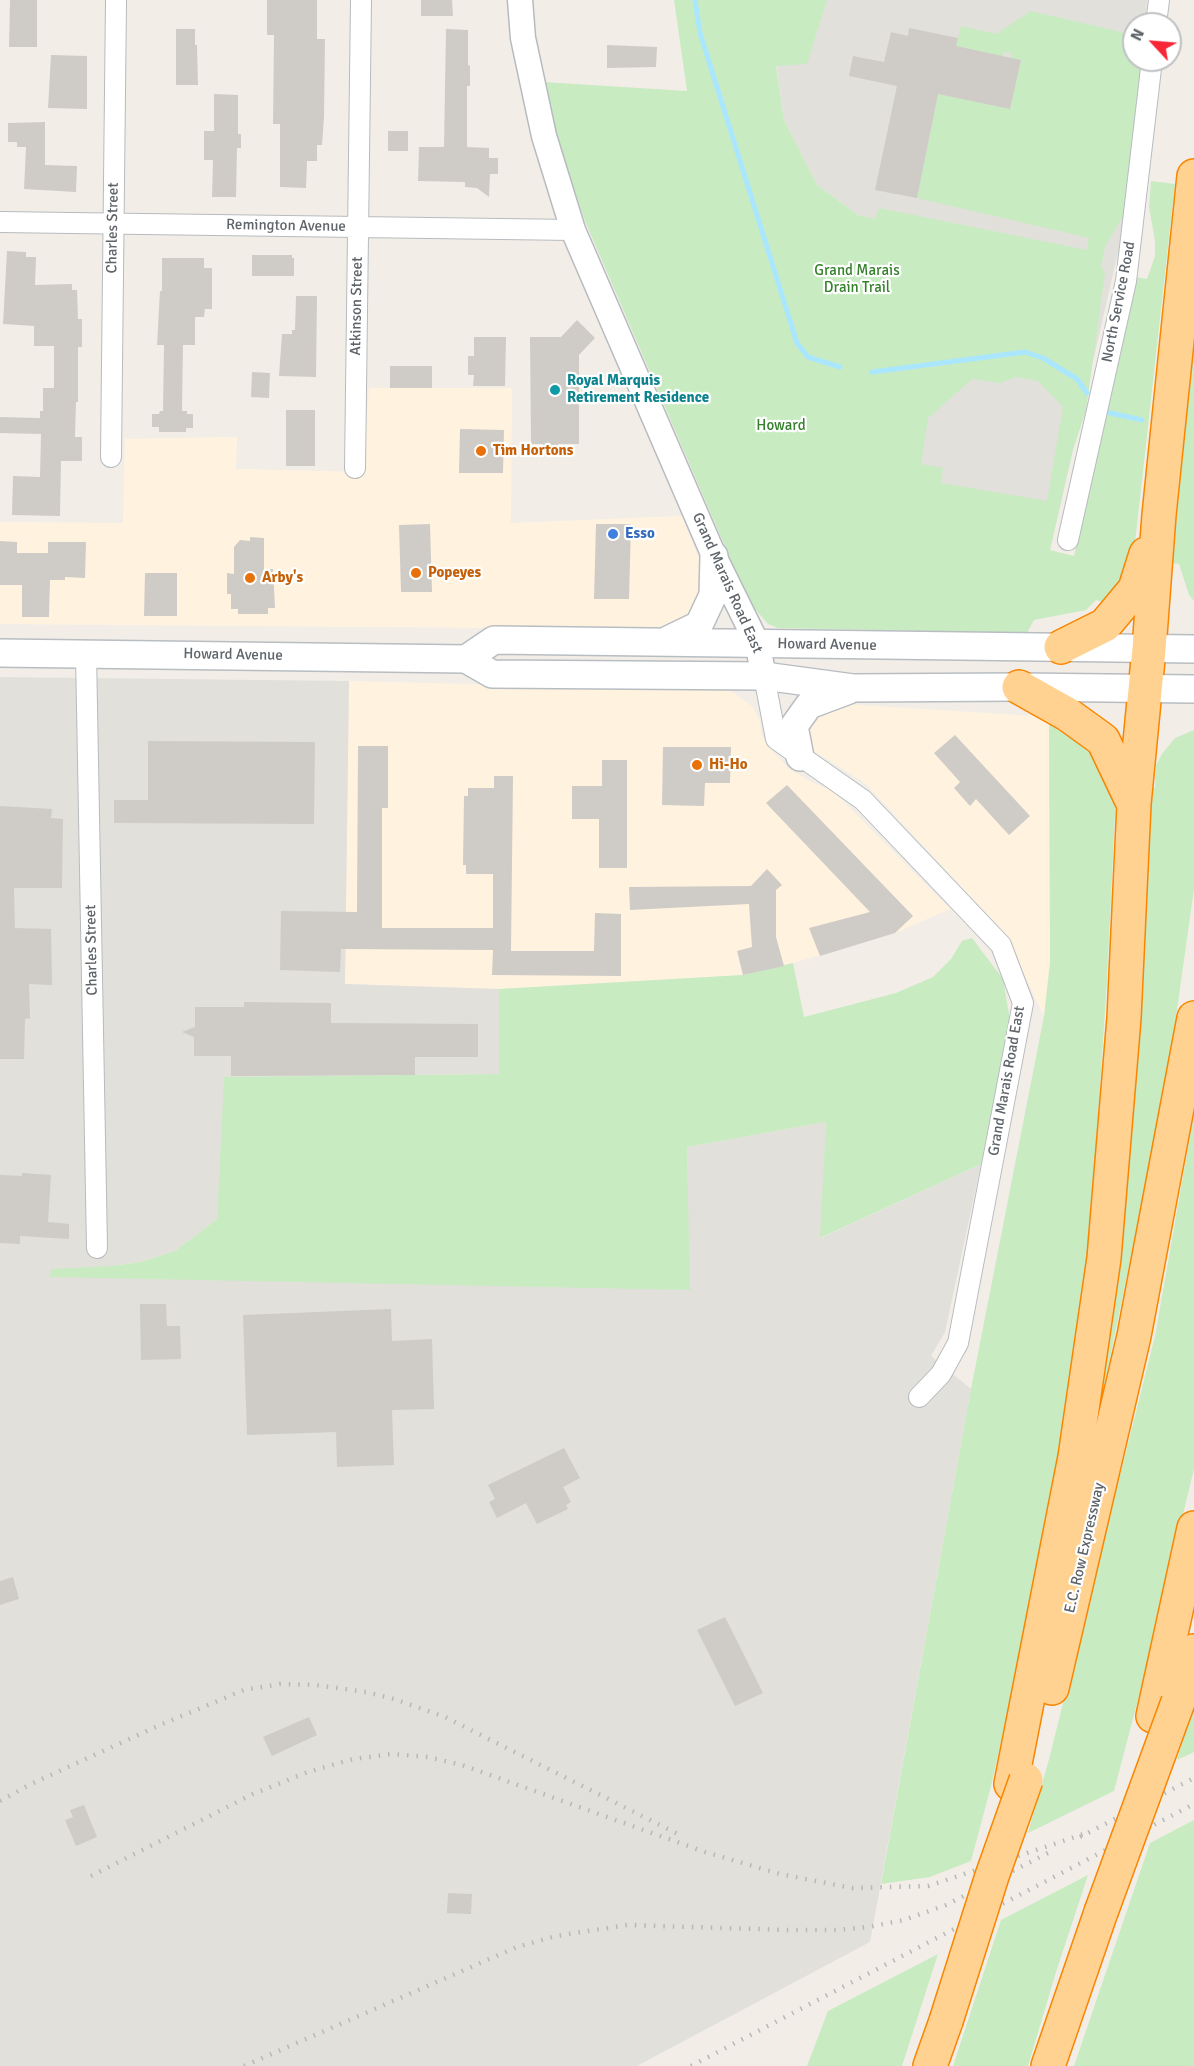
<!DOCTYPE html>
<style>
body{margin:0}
#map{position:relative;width:1194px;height:2066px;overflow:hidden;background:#f2eee7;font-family:Signika,sans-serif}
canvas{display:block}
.north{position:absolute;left:1122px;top:12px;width:60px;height:60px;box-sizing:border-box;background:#fff;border:2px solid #bfc1c3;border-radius:50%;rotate:296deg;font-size:16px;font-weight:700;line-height:24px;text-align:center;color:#5e6469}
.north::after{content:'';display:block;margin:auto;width:21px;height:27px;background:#f82636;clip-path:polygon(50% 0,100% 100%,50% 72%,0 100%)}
</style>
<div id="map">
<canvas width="1194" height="2066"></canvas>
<div class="north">N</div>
</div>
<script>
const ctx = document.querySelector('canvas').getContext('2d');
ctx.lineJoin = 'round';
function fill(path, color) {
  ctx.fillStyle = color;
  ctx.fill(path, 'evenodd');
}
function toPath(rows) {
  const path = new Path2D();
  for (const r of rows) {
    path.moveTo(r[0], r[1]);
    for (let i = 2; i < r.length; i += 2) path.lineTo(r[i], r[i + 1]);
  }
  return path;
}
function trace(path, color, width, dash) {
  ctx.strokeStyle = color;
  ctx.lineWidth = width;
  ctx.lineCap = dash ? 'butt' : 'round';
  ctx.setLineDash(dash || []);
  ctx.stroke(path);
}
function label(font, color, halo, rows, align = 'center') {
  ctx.font = font + ' Signika,sans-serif';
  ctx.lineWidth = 4.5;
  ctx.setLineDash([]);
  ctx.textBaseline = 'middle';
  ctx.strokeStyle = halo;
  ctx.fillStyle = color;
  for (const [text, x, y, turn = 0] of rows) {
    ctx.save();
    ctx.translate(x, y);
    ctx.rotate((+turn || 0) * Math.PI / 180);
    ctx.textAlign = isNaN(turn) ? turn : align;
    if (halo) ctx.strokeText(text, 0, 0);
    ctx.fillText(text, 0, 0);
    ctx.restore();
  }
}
const commercial = toPath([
 [369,388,512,388,511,523,682,516,708,582,698,615,667,628,641,629,0,624,0,522,123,523,125,439,237,437,236,469,363,472],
 [349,681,731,691,752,706,760,721,761,734,767,745,788,768,813,783,832,790,950,909,895,933,793,963,743,975,499,989,345,984],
 [842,704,1049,717,1050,963,1044,1016,1004,932,865,783,814,751,808,733,818,714]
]);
const industrial = toPath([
 [767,0,1147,0,1145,24,1134,24,1134,60,1124,226,1050,550,868,496,933,232,858,215,817,185,784,120],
 [0,677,349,681,345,984,499,989,499,1074,225,1077,217,1219,175,1251,140,1262,112,1266,689,1290,687,1147,826,1122,821,1238,981,1164,945,1332,931,1356,971,1389,870,1942,637,2066,0,2066]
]);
const green = toPath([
 [674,0,827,0,807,64,776,66,784,120,817,185,858,215,875,219,879,208,1087,250,1089,238,917,198,938,94,1010,109,1021,60,1011,58,1011,53,1004,52,1003,56,956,46,961,26,996,34,1031,11,1134,35,1134,60,1142,60,1126,211,1105,247,1101,267,1105,273,1086,410,1073,450,1050,550,1074,556,1135,277,1147,279,1155,256,1155,241,1149,207,1151,181,1175,184,1132,570,1107,603,1096,600,1086,610,1034,620,1027,633,778,628,768,624,755,609,745,593,585,221,555,133,543,82,687,91],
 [1016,377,1038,381,1063,407,1047,501,941,483,943,468,921,464,928,418,972,379,1000,383],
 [1194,273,1194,601,1189,595,1179,564,1170,563],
 [1049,717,1080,735,1116,794,1107,980,1090,1239,1065,1425,1033,1599,991,1786,971,1861,930,1877,881,1884,971,1389,1044,1016,1050,963],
 [1194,730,1194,889,1173,1038,1157,1128,1098,1417,1086,1447,1145,788,1155,788,1156,765,1162,754,1175,738],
 [972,938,1003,979,1010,1020,981,1164,820,1238,826,1122,687,1147,690,1290,50,1277,51,1269,112,1266,140,1262,175,1251,217,1219,224,1077,499,1074,499,989,743,975,793,963,804,1017,896,993,933,977,951,959,962,941],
 [1194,1114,1194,1469,1139,1696,1114,1791,1028,1833,1048,1763,1155,1336],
 [1194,1703,1194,1752,1177,1760],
 [1194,1820,1194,2066,1074,2066,1150,1843],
 [1088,1875,1056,1972,1028,2066,953,2066,1001,1920],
 [938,1954,902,2066,807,2066,828,2011]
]);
const stream = toPath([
 [695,0,700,33,797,343,808,357,840,367],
 [872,372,1025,352,1043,358,1077,379,1087,393],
 [1110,413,1142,420]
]);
const building = toPath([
 [10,0,37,0,37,47,9,47],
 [267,0,317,0,317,39,325,39,324,117,322,145,317,145,317,161,307,161,306,188,280,187,280,124,273,124,274,35,267,35],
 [421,0,452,0,453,16,421,16],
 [909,28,958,38,956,46,1021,60,1010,109,938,94,917,198,875,190,897,86,849,76,853,56,884,62,891,32,908,36],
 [176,29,195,29,195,45,197,45,198,85,176,85],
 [446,29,468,30,468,65,470,66,470,86,467,86,467,147,489,148,489,158,498,158,498,174,490,174,489,197,477,188,465,187,465,182,418,181,419,147,444,147],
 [607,45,657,47,656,67,607,68],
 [51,55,87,56,87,109,48,108],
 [214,94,238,95,238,134,241,134,241,148,237,148,236,197,212,197,213,160,204,160,204,131,214,131],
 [45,122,45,165,77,166,76,192,24,189,26,147,17,147,17,142,8,142,8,123],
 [388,131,408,131,408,151,388,151],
 [7,251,26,252,26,257,36,257,35,285,72,284,72,290,77,290,78,319,82,319,82,347,78,347,78,402,76,402,75,437,82,437,82,461,61,461,60,516,12,515,13,476,40,477,41,434,0,433,0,417,40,418,40,411,43,411,43,388,54,388,54,346,34,346,34,326,3,324],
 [252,255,292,255,292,258,294,258,294,276,252,276],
 [162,258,204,258,204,268,212,268,212,309,205,309,204,317,195,317,195,345,183,345,182,411,187,411,187,414,193,414,193,428,186,428,186,432,159,432,159,427,152,427,152,414,159,414,160,411,163,411,164,345,157,345,160,291,162,291],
 [296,296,317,296,316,377,279,376,282,334,292,334,292,330,295,330],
 [577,320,595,338,579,355,579,444,558,444,558,451,543,451,543,444,531,444,530,337,561,337],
 [474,337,506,337,505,386,473,386,474,375,468,375,468,356,474,356],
 [390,366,432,366,432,388,390,388],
 [252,372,270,373,269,398,251,397],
 [286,410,315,410,315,466,286,466],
 [460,429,504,430,503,473,459,473],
 [430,524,432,592,401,592,399,525],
 [596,524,631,524,629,599,594,599],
 [250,537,264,538,264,569,273,569,275,608,268,608,268,614,238,614,238,609,231,609,231,594,227,594,227,573,234,574,234,547,240,540,250,541],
 [0,541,17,542,17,553,48,553,48,542,86,542,85,578,65,577,65,580,50,580,49,617,22,617,22,585,0,585],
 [145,573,177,573,177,616,144,616],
 [955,735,1030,816,1009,835,976,799,970,806,954,788,960,782,934,753],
 [148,741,315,742,314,824,114,823,114,800,148,800],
 [358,746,388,746,388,808,382,808,382,928,493,928,493,874,466,874,466,865,463,865,464,796,468,796,468,788,494,788,494,776,513,776,511,951,594,951,595,913,621,914,621,976,492,975,493,950,341,949,340,972,280,970,281,911,357,912],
 [663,747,731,747,730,783,705,783,704,806,662,805],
 [602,760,627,760,627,868,599,868,599,819,572,819,572,786,602,786],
 [787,785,913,916,895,933,820,956,809,928,870,912,766,803],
 [0,806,52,809,51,818,63,819,62,888,14,888,15,928,51,929,52,985,29,984,30,1018,25,1019,24,1059,0,1059],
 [767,869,782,885,776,890,776,937,784,966,743,975,737,951,752,947,749,904,630,910,629,887,751,886],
 [244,1002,331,1003,331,1023,478,1024,478,1057,415,1057,415,1075,231,1076,231,1056,194,1056,194,1037,182,1032,195,1027,195,1007,244,1007],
 [22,1173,51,1175,48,1222,69,1224,69,1239,20,1236,20,1244,0,1243,0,1175,22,1176],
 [140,1304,166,1304,167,1326,180,1326,181,1359,141,1360],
 [391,1309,392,1341,432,1339,434,1409,392,1410,394,1465,337,1467,336,1432,247,1435,243,1315],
 [564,1448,580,1478,563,1487,571,1502,566,1505,568,1509,537,1524,526,1503,497,1518,489,1502,495,1499,488,1485],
 [13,1577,19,1599,0,1605,0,1581],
 [725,1617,763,1693,735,1706,697,1630],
 [309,1717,317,1735,272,1756,263,1737],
 [84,1805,97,1837,76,1846,65,1820,73,1817,70,1810],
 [448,1893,472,1894,471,1914,447,1913]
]);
const minor = toPath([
 [1156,24,1159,0],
 [0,222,573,230],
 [111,457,116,0],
 [355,468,361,0],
 [1068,540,1126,281,1152,60],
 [86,653,97,1248],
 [764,676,776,739,863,800,1001,945,1023,1003,958,1343,941,1374,919,1397]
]);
const tertiary = toPath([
 [520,0,523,38,544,136,573,230,714,556,757,643,764,676]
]);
const secondary = toPath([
 [668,640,699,625,713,595,714,556],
 [0,653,466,659,492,674,764,676,853,688,1019,687,1194,689],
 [466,659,494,640,1194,649],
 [800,757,794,726,809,705,849,690]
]);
const motorway = toPath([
 [1061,647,1105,625,1135,589,1146,554],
 [1019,687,1067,714,1103,740,1133,803],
 [1052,1688,1134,1336,1194,1018],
 [1178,1702,1194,1651],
 [1153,1716,1194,1528],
 [1011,1784,1075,1457,1104,1258,1124,1018,1134,804,1149,649,1159,515,1194,176],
 [930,2066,946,2021],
 [1048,2066,1101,1912]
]);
const rail = toPath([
 [0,1801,31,1784,160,1725,244,1690,280,1684,316,1685,366,1692,394,1699,445,1717,680,1835],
 [1080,1837,1194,1778],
 [91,1876,253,1794,308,1772,353,1759,392,1754,428,1757,462,1765,705,1852,780,1874,852,1888,928,1886,1087,1833],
 [244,2066,517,1947,556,1936,627,1925,788,1930,836,1930,868,1927,904,1920,946,1905,1050,1852],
 [691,2066,1194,1804]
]);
const motorwayBridge = toPath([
 [1101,1912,1178,1702],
 [946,2021,992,1876,1026,1780]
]);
const markers = [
 [555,390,6,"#0f9aa8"],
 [481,451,6,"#e8710a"],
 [613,534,6,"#3f7fe0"],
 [416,573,6,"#e8710a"],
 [250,578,6,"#e8710a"],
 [697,765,6,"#e8710a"]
];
const streetNames = [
 ["Remington Avenue",286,226,1],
 ["Charles Street",113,228,-89],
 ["North Service Road",1119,302,-79],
 ["Atkinson Street",357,306,-89],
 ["Grand Marais Road East",727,583,66],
 ["Howard Avenue",827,645,1],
 ["Howard Avenue",233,655,1],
 ["Charles Street",92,950,-91],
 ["Grand Marais Road East",1007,1081,-80],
 ["E.C. Row Expressway",1085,1548,-77]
];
const parkNames = [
 ["Grand Marais",857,271],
 ["Drain Trail",857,288],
 ["Howard",781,426]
];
const cultureNames = [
 ["Royal Marquis",567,381],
 ["Retirement Residence",567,398]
];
const foodNames = [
 ["Tim Hortons",493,451],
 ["Popeyes",428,573],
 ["Arby's",262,578],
 ["Hi-Ho",709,765]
];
const shopNames = [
 ["Esso",625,534]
];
fill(commercial, '#fff3df');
fill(industrial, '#e2e0db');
fill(green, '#c8ebc2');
trace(stream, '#aae7ff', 5);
fill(building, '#cfcbc6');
trace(minor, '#b7bbbf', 22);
trace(tertiary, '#b7bbbf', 27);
trace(secondary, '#b8bdc2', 30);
trace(motorway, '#f98500', 36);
trace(minor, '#fff', 20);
trace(tertiary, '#fff', 24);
trace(secondary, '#fff', 27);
trace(motorway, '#ffd291', 33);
trace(rail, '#b6b7b8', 4.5, [1.5, 8]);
trace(motorwayBridge, '#f98500', 36, []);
trace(motorwayBridge, '#ffd291', 33);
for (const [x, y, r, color] of markers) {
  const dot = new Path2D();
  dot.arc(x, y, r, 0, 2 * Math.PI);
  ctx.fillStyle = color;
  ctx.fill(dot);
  trace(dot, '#fff', 2);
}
label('15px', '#5e6469', '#fff', streetNames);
label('15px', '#35812c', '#fff', parkNames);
label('bold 15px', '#0d838f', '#fff', cultureNames, 'left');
label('bold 15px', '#c56008', '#fff', foodNames, 'left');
label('bold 15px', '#366cbe', '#fff', shopNames, 'left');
</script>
